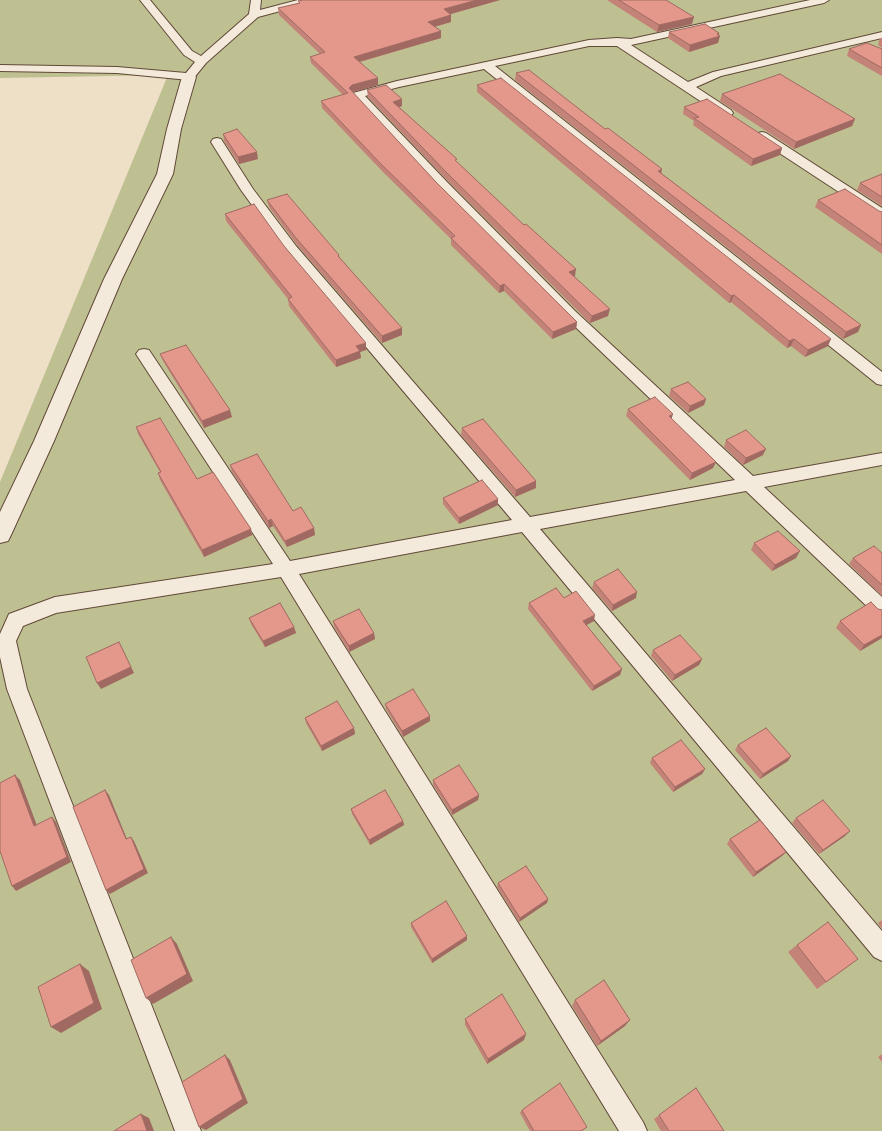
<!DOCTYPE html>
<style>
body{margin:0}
canvas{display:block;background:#eedfc7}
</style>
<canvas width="882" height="1131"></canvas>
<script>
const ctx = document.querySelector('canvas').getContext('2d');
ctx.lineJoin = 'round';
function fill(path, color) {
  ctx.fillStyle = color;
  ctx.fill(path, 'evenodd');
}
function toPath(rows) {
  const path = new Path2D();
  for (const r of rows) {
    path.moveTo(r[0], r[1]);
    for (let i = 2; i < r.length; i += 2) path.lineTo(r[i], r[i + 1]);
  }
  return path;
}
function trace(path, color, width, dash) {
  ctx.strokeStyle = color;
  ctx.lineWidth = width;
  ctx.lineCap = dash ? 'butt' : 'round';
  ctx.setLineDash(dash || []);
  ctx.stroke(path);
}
const green = toPath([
 [0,0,882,0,882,1131,0,1131,0,482,168,75,0,78]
]);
const service = toPath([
 [140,0,150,0,192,51,201,56,249,14,251,0,261,0,260,10,298,0,315,0,314,2,258,17,206,63,193,79,189,80,117,73,0,71,0,65,117,67,186,73,195,62,184,55,140,0],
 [810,0,829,0,824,3,631,45,688,82,713,72,882,32,882,38,721,76,696,87,731,110,733,113,731,116,727,117,723,116,617,46,589,46,495,66,882,372,882,385,877,384,484,69,399,87,365,96,447,182,575,311,753,476,882,453,882,465,764,487,882,597,882,617,875,614,746,491,540,529,882,931,882,961,874,957,522,532,299,574,643,1122,647,1131,619,1131,281,577,56,613,23,626,16,641,27,689,201,1131,175,1131,7,689,0,657,0,634,9,614,55,597,273,564,136,354,139,350,144,349,149,350,290,561,512,520,286,252,241,190,211,142,213,139,217,138,221,139,253,189,296,246,530,517,735,480,565,317,437,188,351,95,353,93,397,81,589,40,617,38,631,39,810,0],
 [762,132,766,133,882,208,882,218,877,217,758,139,756,136,758,133,762,132]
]);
const minor = toPath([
 [189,73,194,74,196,77,181,129,173,174,122,279,54,441,11,535,8,541,0,543,0,512,34,441,104,279,157,174,167,129,182,77,184,74,189,73]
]);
const wall = toPath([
 [302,0,500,0,450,14,451,15,451,22,435,27,441,38,360,62,378,85,352,92,436,182,577,322,576,329,552,339,504,291,499,293,451,245,451,239,382,171,322,108,321,101,343,95,311,63,310,57,320,54,279,15,278,8,299,3,298,1],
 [607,0,666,0,692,24,657,32],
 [669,32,719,33,718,43,689,52,668,38],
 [880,38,882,38,882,48,878,45],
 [849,49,882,49,882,76,847,56],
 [516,73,661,173,861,325,858,332,843,339,515,80],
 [477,85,828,346,805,357,791,346,787,348,731,302,729,303,477,92],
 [367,90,402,106,399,107,457,162,575,276,574,276,608,316,590,323,448,181,368,97],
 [722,94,855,119,852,126,794,149,720,101],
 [684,107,782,148,780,155,751,166,693,125,694,121,683,114],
 [223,134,258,159,239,164,224,141],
 [882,174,882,206,857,190,860,183],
 [267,200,339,255,340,258,402,328,402,335,382,343,297,245,269,207],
 [818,200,882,212,882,254,815,207],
 [225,214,284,246,366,350,360,352,361,358,336,367,289,306,288,299,226,221],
 [160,354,232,417,204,428,163,361],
 [671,389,706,399,704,405,688,413,669,396],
 [628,409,672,419,716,462,713,468,690,480,626,416],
 [136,427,197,479,251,529,252,535,204,557,160,480,158,473,160,472,138,434],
 [462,428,536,481,536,488,515,497,461,435],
 [726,440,763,455,743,465,724,447],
 [230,465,293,511,314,528,315,535,287,547,273,526,269,528,232,472],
 [443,498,498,505,459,524,443,504],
 [754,543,796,558,772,571,751,550],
 [882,553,882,596,849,564,853,558],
 [594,582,636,598,612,611,592,588],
 [564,598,594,621,586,625,622,669,620,675,592,691,528,609,529,603],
 [878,609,882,610,882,638,860,651,836,628,840,621],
 [249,618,294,627,296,633,265,647,251,624],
 [333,621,374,633,375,639,349,652,334,627],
 [653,650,702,659,699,665,672,681,651,656],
 [385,704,430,721,403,737,386,709],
 [305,718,354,728,355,734,322,751,306,723],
 [738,745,791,756,788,761,760,779,735,750],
 [652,758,705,769,702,774,673,792,650,763],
 [433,780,479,795,478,800,452,815,433,785],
 [351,809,403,821,404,825,370,845,352,814],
 [796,818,845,836,819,854,792,823],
 [730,839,786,852,782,856,753,877,727,844],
 [498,883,548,899,547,903,519,922,497,887],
 [882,920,882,929,878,923],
 [411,923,467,936,467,940,432,963,411,927],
 [797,945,858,959,817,989,788,952],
 [575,1000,625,1026,597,1046,572,1006],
 [465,1019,526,1034,524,1040,487,1064,465,1025],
 [882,1054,882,1062,878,1057],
 [696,1088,724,1131,661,1131,654,1119],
 [522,1110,587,1127,582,1131,530,1131,520,1113]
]);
const shadedWall = toPath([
 [477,0,500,0,444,16,444,9],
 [451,15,451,22,429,28,428,22],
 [694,17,692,24,657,32,659,25],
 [441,31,441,38,355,63,354,57],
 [719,33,719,36,720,36,718,43,689,52,690,45],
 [378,78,378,85,353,92,350,95,349,88,352,85],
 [402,99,402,106,394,109,393,102],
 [855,119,852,126,794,149,796,142],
 [782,148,780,155,751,166,753,159],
 [257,152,258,159,239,164,238,157],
 [662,169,661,176,658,171],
 [576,269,575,276,568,279,569,272],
 [504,284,504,291,499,293,500,286],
 [734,295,731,302,729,303,731,296],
 [610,309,608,316,590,323,592,316],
 [577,322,576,329,552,339,553,332],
 [861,325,858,332,843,339,846,332],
 [402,328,402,335,382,343,382,336],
 [794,339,791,346,787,348,789,341],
 [831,339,828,346,805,357,808,350],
 [366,343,366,350,360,352,361,358,336,367,336,360,356,346],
 [706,399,704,405,688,413,690,406],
 [230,410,232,417,204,428,202,421],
 [673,414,671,421,669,416],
 [766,449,763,455,743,465,746,458],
 [716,462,713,468,690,480,692,473],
 [536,481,536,488,515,497,516,490],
 [498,499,498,505,459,524,459,518],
 [271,519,273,526,269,528,268,521],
 [314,528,315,535,287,547,285,541],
 [251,529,252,535,204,557,202,550],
 [800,551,796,558,772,571,775,565],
 [637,592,636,598,612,611,613,605],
 [595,615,594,621,581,628,583,621],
 [294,627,296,633,265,647,263,641],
 [374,633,375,639,349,652,349,646],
 [882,635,882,638,860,651,864,645],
 [119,642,134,673,101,689,97,683],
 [702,659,699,665,672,681,675,675],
 [622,669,620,675,592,691,594,686],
 [430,716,430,721,403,737,402,731],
 [354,728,355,734,322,751,321,746],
 [791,756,788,761,760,779,763,774],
 [705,769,702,774,673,792,675,787],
 [15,775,20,780,39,831,34,826],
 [105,790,109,795,129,844,126,839],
 [479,795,478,800,452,815,452,810],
 [52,817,56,822,71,862,16,891,12,886],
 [403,821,404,825,370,845,369,840],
 [850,831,845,836,819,854,823,850],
 [131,837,134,841,148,873,110,894,106,890],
 [786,852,782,856,753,877,756,872],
 [548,899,547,903,519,922,520,918],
 [467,936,467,940,432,963,432,959],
 [171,937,177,944,193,981,153,1004,146,998],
 [80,964,89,971,102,1009,61,1033,51,1027],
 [630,1020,625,1026,597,1046,601,1041],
 [526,1034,524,1040,487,1064,488,1059],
 [225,1055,230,1060,248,1103,206,1130,199,1127],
 [141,1114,149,1118,154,1131,147,1131]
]);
const building = toPath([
 [302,0,477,0,444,9,451,15,428,22,441,31,354,57,378,78,352,85,349,88,436,182,577,322,553,332,504,284,500,286,451,238,455,236,381,164,321,101,348,93,310,57,325,52,278,8,300,3,298,1,302,0],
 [619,0,666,0,694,17,659,25,619,0],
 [705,24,719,33,717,34,720,36,690,45,669,32,705,24],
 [867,43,882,49,882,68,849,49,867,43],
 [529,70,605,129,608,128,662,169,658,171,861,325,846,332,516,73,529,70],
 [780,74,855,119,796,142,722,94,780,74],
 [501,78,831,339,808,350,794,339,789,341,734,295,731,296,477,85,501,78],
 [386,85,402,99,393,102,457,159,455,160,524,225,526,224,576,269,569,272,610,309,592,316,448,174,367,90,386,85],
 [707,99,782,148,753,159,694,118,699,117,684,107,707,99],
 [237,129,257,152,238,157,223,134,237,129],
 [882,174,882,197,860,183,882,174],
 [845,189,879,211,882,212,882,245,818,200,845,189],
 [287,194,339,255,338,256,402,328,382,336,296,238,267,200,287,194],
 [254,204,284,246,366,343,356,346,360,351,336,360,288,299,292,297,225,214,254,204],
 [186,345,230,410,202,421,160,354,186,345],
 [688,382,706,399,690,406,671,389,688,382],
 [655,397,673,414,669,416,716,462,692,473,628,409,655,397],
 [160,418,197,479,213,472,251,529,202,550,158,473,161,472,136,427,160,418],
 [483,419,536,481,516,490,462,428,483,419],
 [746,430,766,449,746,458,726,440,746,430],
 [257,454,293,511,301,507,314,528,285,541,271,519,268,521,230,465,257,454],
 [482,480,498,499,459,518,443,498,482,480],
 [778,531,800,551,775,565,754,543,778,531],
 [874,546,882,553,882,585,853,558,874,546],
 [618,569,637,592,613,605,594,582,618,569],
 [556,588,564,598,576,591,595,615,583,621,622,669,594,686,529,603,556,588],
 [871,602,878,609,882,610,882,635,864,645,840,621,871,602],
 [280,603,294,627,263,641,249,618,280,603],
 [359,609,374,633,349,646,333,621,359,609],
 [680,635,702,659,675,675,653,650,680,635],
 [119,642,131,667,97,683,86,657,119,642],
 [413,689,430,716,402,731,385,704,413,689],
 [337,701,354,728,321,746,305,718,337,701],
 [766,728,791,756,763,774,738,745,766,728],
 [681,740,705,769,675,787,652,758,681,740],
 [459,765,479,795,452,810,433,780,459,765],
 [15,775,34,826,52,817,67,857,12,886,0,851,0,783,15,775],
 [105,790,126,839,131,837,144,869,106,890,73,807,105,790],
 [385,790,403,821,369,840,351,809,385,790],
 [823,800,850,831,823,850,796,818,823,800],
 [760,820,786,852,756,872,730,839,760,820],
 [526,866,548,899,520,918,498,883,526,866],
 [446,901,467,936,432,959,411,923,446,901],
 [828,922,858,959,826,982,797,945,828,922],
 [171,937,187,974,146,998,131,960,171,937],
 [80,964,94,1003,51,1027,38,987,80,964],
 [604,980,630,1020,601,1041,575,1000,604,980],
 [502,994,526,1034,488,1059,465,1019,502,994],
 [225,1055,243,1099,199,1127,182,1082,225,1055],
 [560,1083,587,1127,581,1131,534,1131,522,1110,560,1083],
 [696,1088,724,1131,669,1131,659,1115,696,1088],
 [141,1114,147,1131,114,1131,141,1114]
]);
fill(green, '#bfc091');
trace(service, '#604938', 2);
trace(minor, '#604938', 2);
fill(service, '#f4eadb');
fill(minor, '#f4eadb');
fill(wall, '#c48378');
fill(shadedWall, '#a06a62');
fill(building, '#e4988c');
trace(building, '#a06a62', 1);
</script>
